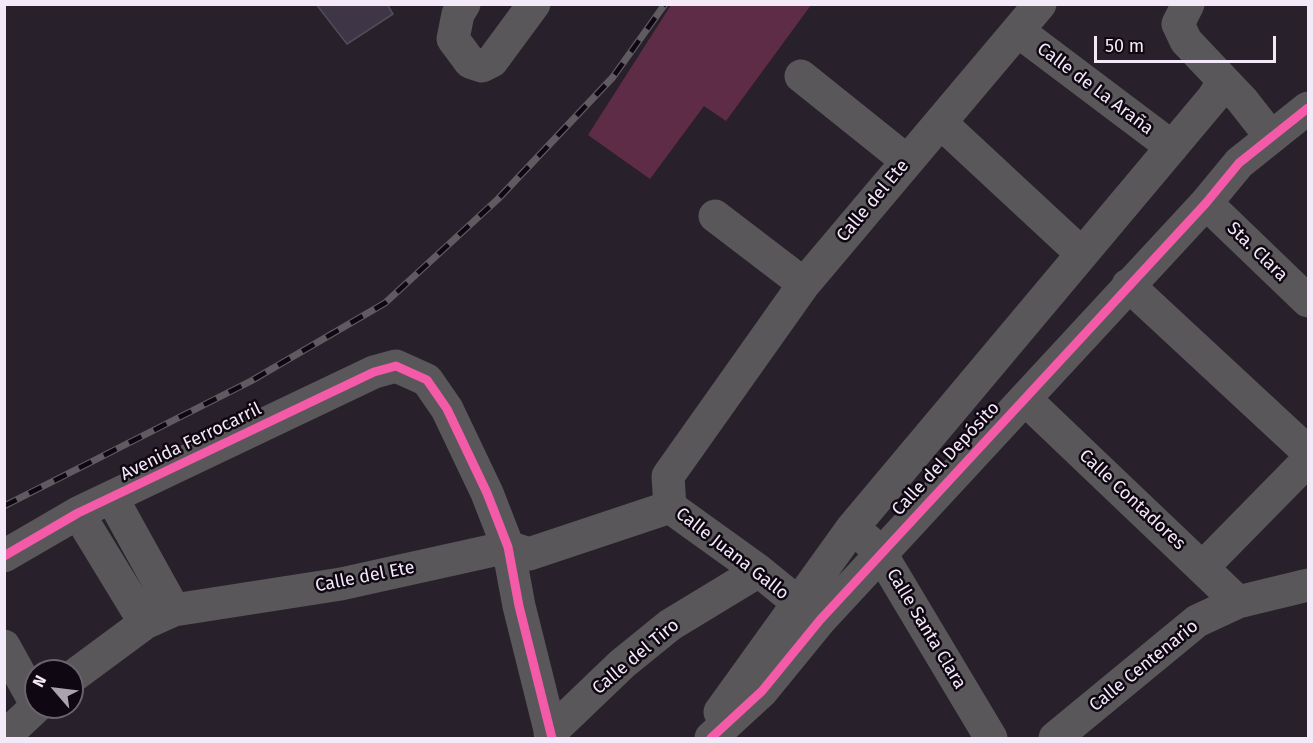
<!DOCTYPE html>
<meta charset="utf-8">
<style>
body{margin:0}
#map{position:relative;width:1313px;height:743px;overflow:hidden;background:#28202b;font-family:"Fira Sans",sans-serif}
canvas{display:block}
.frame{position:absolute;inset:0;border:6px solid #f3e9f8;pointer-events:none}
.north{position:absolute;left:24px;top:659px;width:60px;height:60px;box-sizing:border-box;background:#0f0812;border:2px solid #6a626e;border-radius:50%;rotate:298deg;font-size:16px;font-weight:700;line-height:24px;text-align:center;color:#f3e9f8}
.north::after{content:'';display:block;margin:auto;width:21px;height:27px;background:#aca3b0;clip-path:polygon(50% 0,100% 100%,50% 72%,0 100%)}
.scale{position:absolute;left:1094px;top:36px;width:182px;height:27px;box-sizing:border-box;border:3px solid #f3e9f8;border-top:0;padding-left:8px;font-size:18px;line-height:21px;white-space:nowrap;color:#f3e9f8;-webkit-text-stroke:4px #0f0812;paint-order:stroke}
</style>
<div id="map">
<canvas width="1313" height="743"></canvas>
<div class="frame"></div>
<div class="north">N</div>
<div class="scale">50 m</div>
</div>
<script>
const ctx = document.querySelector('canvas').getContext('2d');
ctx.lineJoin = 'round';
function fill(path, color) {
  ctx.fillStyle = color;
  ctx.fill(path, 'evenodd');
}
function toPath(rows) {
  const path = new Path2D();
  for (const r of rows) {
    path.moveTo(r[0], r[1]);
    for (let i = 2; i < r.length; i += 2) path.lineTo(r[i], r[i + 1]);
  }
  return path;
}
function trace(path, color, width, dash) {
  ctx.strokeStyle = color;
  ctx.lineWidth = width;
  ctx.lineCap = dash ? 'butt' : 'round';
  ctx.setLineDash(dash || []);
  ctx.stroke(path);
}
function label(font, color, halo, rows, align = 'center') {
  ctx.font = font + ' "Fira Sans",sans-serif';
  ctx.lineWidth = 5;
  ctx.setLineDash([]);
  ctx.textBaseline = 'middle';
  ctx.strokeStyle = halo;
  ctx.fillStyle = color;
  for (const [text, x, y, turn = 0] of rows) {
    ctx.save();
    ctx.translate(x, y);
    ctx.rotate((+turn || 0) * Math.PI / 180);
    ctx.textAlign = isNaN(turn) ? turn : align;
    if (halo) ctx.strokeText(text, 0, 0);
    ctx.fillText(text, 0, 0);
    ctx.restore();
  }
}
const green = toPath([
 [671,5,811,5,726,121,704,106,650,179,588,135]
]);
const building = toPath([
 [316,4,387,4,393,14,347,44,316,4]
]);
const minor = toPath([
 [464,4,458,14,453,39,470,62,482,66,492,61,534,4],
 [1188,4,1178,24,1186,41,1242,100,1271,137],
 [1018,31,1172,147],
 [801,76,907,161],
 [941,123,1082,254],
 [1206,203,1308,301],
 [715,216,804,284],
 [1128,285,1308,452],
 [1025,399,1238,602],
 [112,498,174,610],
 [78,513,145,623],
 [867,540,881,554,991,738],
 [4,556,78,513,374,372,396,366,427,380,447,409,487,493,508,547,519,606,552,738],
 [1203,567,1308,460],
 [813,615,759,571,670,507,668,476,804,284,1040,4],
 [4,646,36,704],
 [72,677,145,623,174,610,341,584,508,547,529,554,670,507],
 [720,712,853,527,1213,98,1224,81],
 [550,733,622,664,670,625,759,571],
 [4,737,36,707],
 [711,738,762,691,820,620,1206,203,1239,163,1308,108],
 [1055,738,1197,621,1238,602,1308,585]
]);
const rail = toPath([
 [4,506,251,381,385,303,498,199,613,77,665,4]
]);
const cycleway = toPath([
 [4,556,78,513,374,372,396,366,427,380,447,409,487,493,508,547,519,606,552,738],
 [711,738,762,691,820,620,1206,203,1239,163,1308,108]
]);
const streetNames = [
 ["Calle de La Araña",1095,89,37],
 ["Calle del Ete",873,201,-50],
 ["Sta. Clara",1257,252,44],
 ["Avenida Ferrocarril",191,442,-26],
 ["Calle del Depósito",946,459,-47],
 ["Calle Contadores",1132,500,43],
 ["Calle Juana Gallo",732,554,38],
 ["Calle del Ete",365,577,-11],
 ["Calle Santa Clara",926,629,59],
 ["Calle del Tiro",636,657,-40],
 ["Calle Centenario",1144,666,-39]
];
fill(green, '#5f2c47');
fill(building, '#3e3646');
trace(building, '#524c56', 1.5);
trace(minor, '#5a575a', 33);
trace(rail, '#5f5b61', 7);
trace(rail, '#0f0812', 4.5, [14]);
trace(cycleway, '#f35aa7', 9);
label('18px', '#f3e9f8', '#0f0812', streetNames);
</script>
